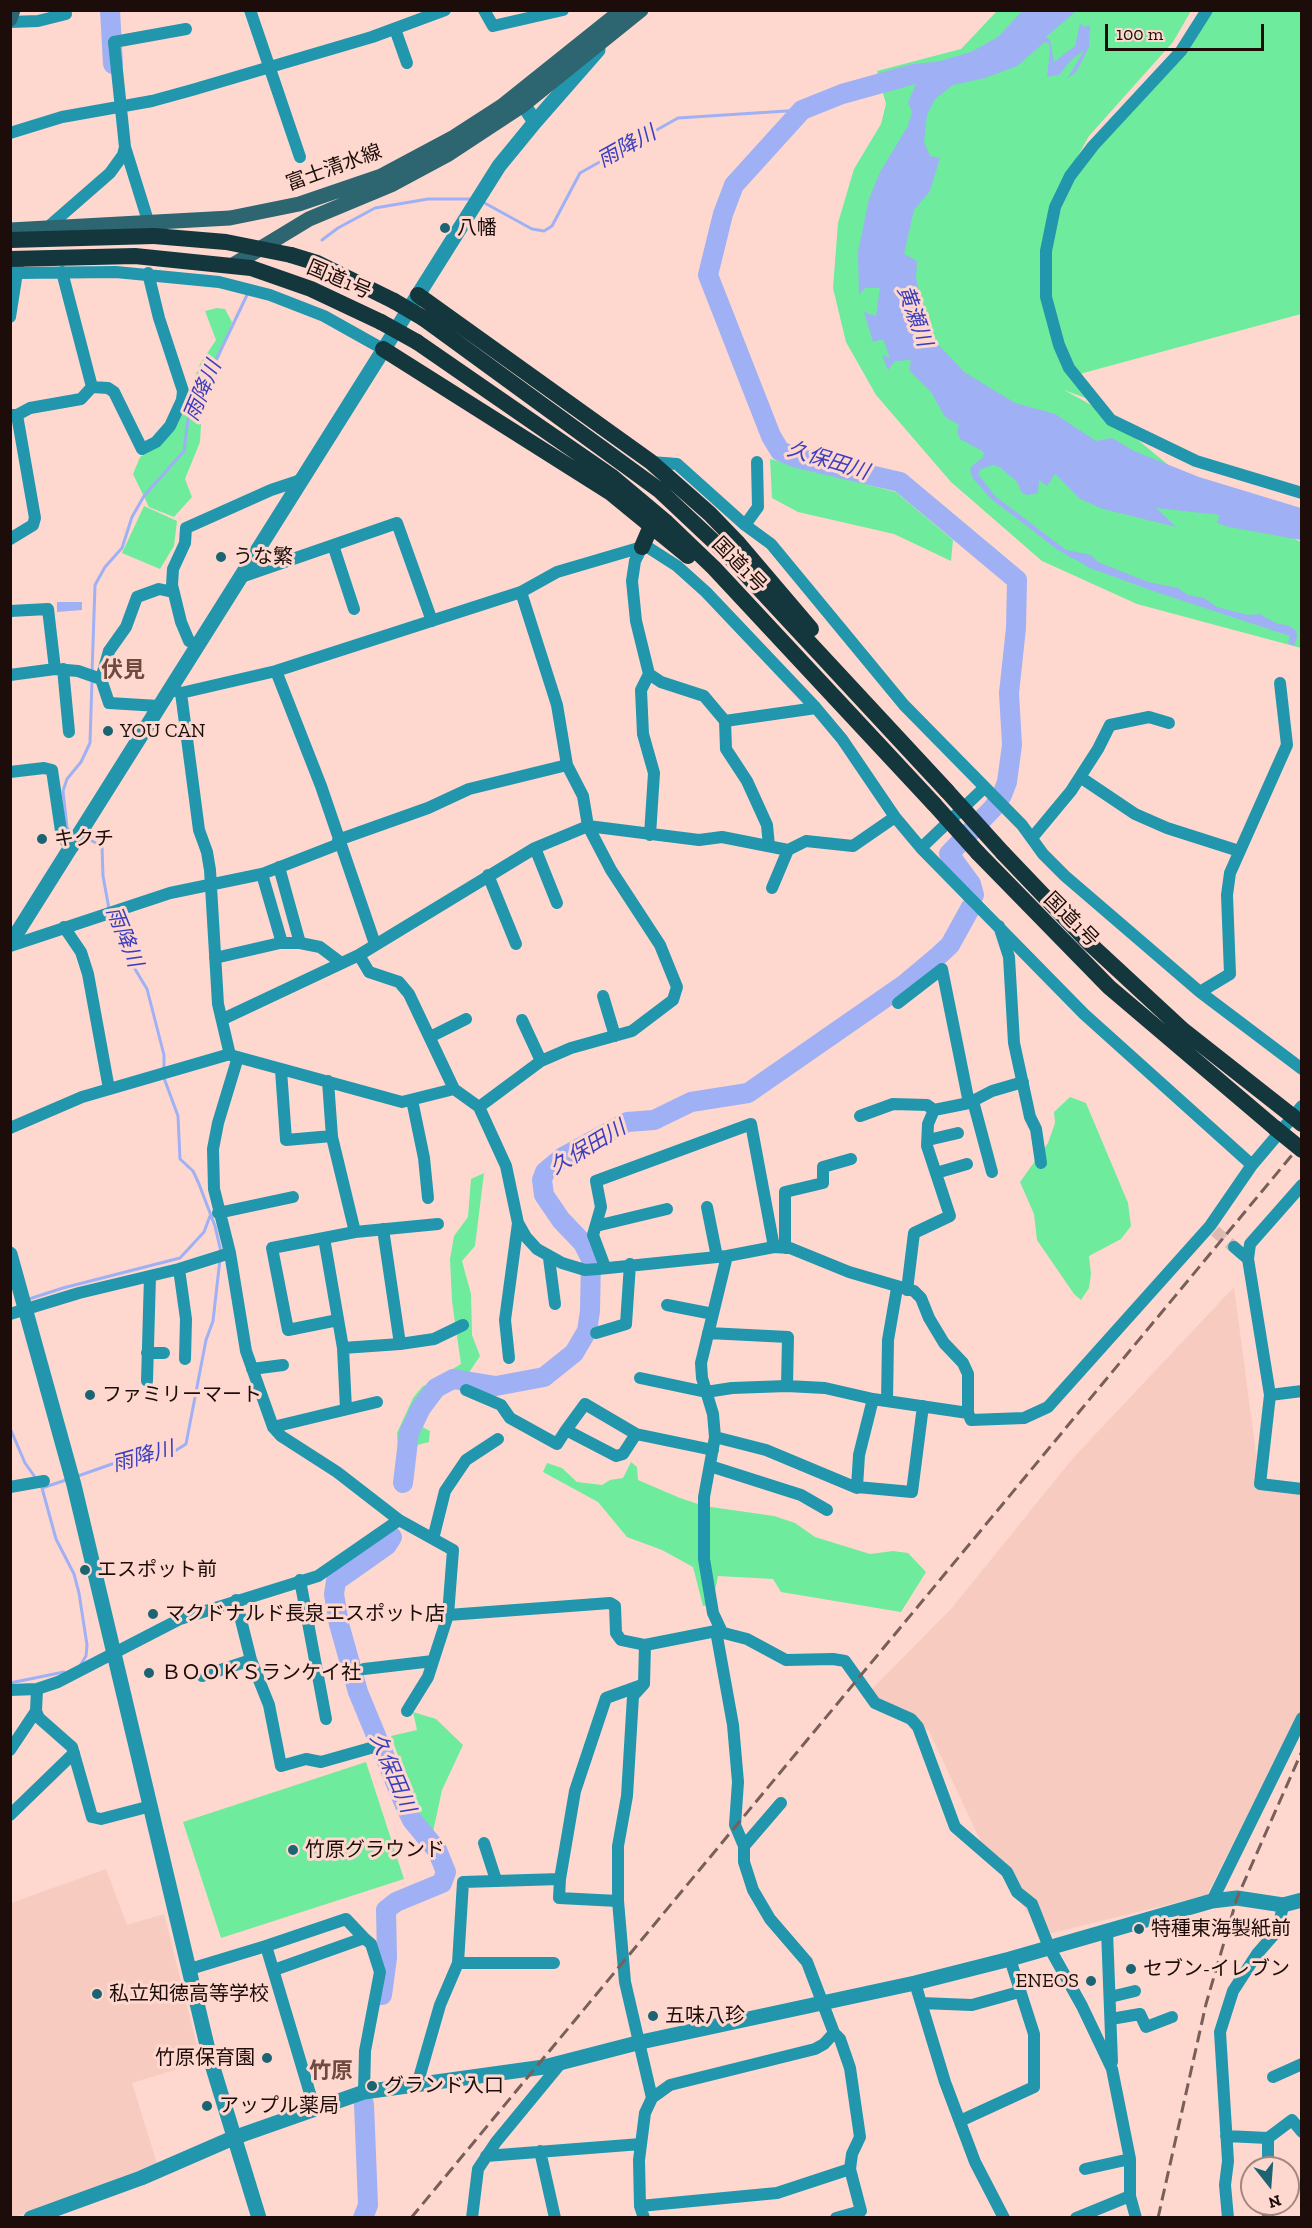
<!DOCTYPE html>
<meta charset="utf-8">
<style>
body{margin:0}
#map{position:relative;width:1312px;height:2228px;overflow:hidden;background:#fed8ce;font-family:"Zilla Slab",serif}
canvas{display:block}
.frame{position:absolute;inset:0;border:12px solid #1d0d0a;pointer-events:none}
.north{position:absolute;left:1240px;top:2156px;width:60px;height:60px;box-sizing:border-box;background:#fed8ce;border:2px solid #a48780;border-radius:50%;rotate:163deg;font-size:16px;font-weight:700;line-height:24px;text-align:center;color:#1d0d0a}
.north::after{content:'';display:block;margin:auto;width:21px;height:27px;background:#1c6473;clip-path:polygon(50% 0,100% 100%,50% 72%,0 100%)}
.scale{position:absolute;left:1105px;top:24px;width:159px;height:27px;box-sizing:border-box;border:3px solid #1d0d0a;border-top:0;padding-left:8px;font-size:18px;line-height:21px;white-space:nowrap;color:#1d0d0a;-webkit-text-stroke:4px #fed8ce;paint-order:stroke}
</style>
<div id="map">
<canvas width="1312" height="2228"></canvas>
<div class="frame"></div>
<div class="north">N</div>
<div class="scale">100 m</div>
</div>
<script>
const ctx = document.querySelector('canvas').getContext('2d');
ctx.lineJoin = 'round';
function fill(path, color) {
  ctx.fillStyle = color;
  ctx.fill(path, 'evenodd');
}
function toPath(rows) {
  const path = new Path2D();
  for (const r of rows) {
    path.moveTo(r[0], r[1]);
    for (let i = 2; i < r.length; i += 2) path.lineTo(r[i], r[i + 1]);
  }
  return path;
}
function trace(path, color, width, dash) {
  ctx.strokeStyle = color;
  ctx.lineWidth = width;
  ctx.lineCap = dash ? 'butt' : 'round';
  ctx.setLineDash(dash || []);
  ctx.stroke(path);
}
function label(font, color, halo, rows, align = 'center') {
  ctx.font = font + ' "Zilla Slab","Noto Sans JP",serif';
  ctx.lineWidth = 6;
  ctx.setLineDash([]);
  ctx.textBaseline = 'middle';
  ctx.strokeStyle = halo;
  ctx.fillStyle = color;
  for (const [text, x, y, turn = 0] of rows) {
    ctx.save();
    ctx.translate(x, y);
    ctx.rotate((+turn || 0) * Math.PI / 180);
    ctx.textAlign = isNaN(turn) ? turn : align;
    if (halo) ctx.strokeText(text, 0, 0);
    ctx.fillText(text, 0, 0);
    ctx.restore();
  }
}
const built = toPath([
 [1234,1287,1260,1484,1301,1489,1302,1706,1207,1895,1044,1935,988,1857,929,1731,867,1694,951,1609,1073,1458],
 [106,1869,127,1925,164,1914,201,2062,132,2083,157,2163,62,2201,11,2218,11,1903]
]);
const green = toPath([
 [997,11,1191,11,1173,42,1089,136,1049,207,1045,243,1085,156,1211,11,1301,11,1301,314,1076,375,1088,399,1064,390,1104,412,1206,496,1301,542,1301,648,1137,604,1042,561,951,482,876,395,846,342,833,288,838,223,854,169,881,124,886,104,877,71,961,49],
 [217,308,225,309,232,322,220,356,199,392,192,419,201,424,200,442,185,479,192,497,174,517,149,507,133,474,140,457,162,444,177,423,200,364,216,340,205,311],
 [770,459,896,492,953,540,951,561,894,534,798,512,772,498],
 [144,506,177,521,174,546,160,569,122,553],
 [1070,1097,1086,1103,1128,1203,1131,1226,1121,1239,1089,1256,1091,1274,1089,1288,1081,1300,1074,1294,1037,1240,1034,1214,1020,1182,1048,1143,1055,1123,1054,1112],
 [484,1173,475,1246,462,1261,471,1294,472,1335,480,1356,468,1374,444,1381,436,1388,413,1422,430,1431,429,1442,398,1450,397,1433,413,1398,422,1387,461,1364,452,1301,450,1259,454,1236,468,1217,471,1179],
 [631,1462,637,1467,638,1480,680,1498,704,1506,774,1516,795,1523,815,1537,870,1554,893,1551,908,1553,926,1572,901,1612,781,1592,773,1579,718,1576,712,1605,703,1606,693,1567,662,1550,627,1537,598,1502,543,1472,547,1463,562,1468,577,1482,602,1485,610,1480,623,1478],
 [413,1712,436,1719,463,1745,442,1790,433,1832,423,1825,391,1736,417,1730],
 [366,1762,404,1879,221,1938,183,1822]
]);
const water = toPath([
 [1023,10,1076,11,1046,37,1050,40,1054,62,1075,46,1080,23,1084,27,1090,25,1089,47,1077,71,1067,79,1084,51,1071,60,1059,75,1047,77,1050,51,1049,44,1045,42,1017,66,985,78,953,85,935,99,927,115,924,142,930,156,940,158,930,191,914,210,904,254,917,261,916,278,923,310,936,342,964,372,1015,403,1055,414,1096,441,1112,438,1134,451,1199,477,1301,508,1301,540,1229,527,1217,523,1220,515,1156,508,1176,527,1103,509,1080,499,1055,474,1047,486,1039,480,1038,493,1028,495,1022,493,1017,482,1001,468,994,465,981,469,978,474,995,496,1066,550,1091,555,1098,562,1148,582,1178,588,1188,595,1204,598,1217,607,1248,615,1259,614,1278,624,1287,625,1296,630,1297,637,1294,646,1288,643,1290,636,1153,591,1090,568,1058,550,990,498,972,477,970,468,983,457,984,452,960,439,957,432,959,425,945,417,931,392,909,370,911,360,895,361,888,370,882,355,890,358,883,339,873,342,864,312,876,316,880,288,865,288,859,295,858,252,869,199,880,172,908,126,912,112,908,102,918,80,919,67,971,52,998,37],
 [57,602,82,602,82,610,57,612]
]);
const stream = toPath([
 [481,201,532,229,544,231,552,226,580,173,678,118,802,110],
 [322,240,338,228,375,208,428,199,472,199],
 [92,673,95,585,105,567,122,548,132,517,144,496,184,451,188,419,247,295],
 [73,832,67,828,63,791,67,779,81,762,90,743,92,680],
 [82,836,102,846,103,876,109,909],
 [111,915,126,954,147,989,164,1055,164,1068],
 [164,1078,178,1116,180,1159,193,1171,199,1184,215,1226,221,1252],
 [26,1300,63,1288,180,1258,204,1232,210,1216],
 [10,1428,25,1463,37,1480],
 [78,1476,112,1464,175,1451,186,1444,206,1340,213,1321,220,1259],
 [42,1488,69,1479],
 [42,1488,56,1539,74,1574,79,1593,87,1645,86,1656,81,1664],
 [10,1683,64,1672]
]);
const river = toPath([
 [110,10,113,64],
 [945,71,914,74,842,94,802,110,734,185,723,214,708,275,771,436,780,451,797,458,900,482,1017,580,1016,628,1009,693,1012,745,1007,782,1002,795,993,808,949,854,971,884,974,895],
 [403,1483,409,1433,421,1408,436,1388,453,1379,496,1386,544,1377,574,1353,587,1331,590,1311,591,1259,583,1243,561,1220,544,1195,542,1180,545,1172,563,1157,627,1122,654,1120,691,1102,748,1093,905,984,936,958,950,945,971,907],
 [382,1995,387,1958,386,1910,396,1902,442,1883,446,1872,437,1850,412,1820,404,1803,358,1692,339,1624,334,1594,336,1581,387,1545,392,1537],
 [363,2218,368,2205,364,2104]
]);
const minorTunnel = toPath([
 [1215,1231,1234,1247]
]);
const minor = toPath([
 [250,10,300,157],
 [484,10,493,26,563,10],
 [1207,10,1181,51,1093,146,1070,176,1055,207,1046,251,1046,297,1059,345,1069,368,1111,420,1196,461,1302,493],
 [10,22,38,21,66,14],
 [395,29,407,63],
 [10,133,62,117,152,101,192,90,372,37,445,10],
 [125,147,149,224],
 [47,228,110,173,123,155,125,147,114,42,186,29],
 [18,273,116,272,219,282,270,295,324,316,383,349],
 [10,317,18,266],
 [92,387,108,388,114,392,142,449,156,442,170,426,182,400,183,391,159,318,148,273],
 [10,415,17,415,35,518,33,525,10,539],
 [17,415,30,408,81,399,92,387,62,272],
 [651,462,677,464,745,525,771,544,904,705,1022,825,1043,854,1065,876,1200,992,1302,1069],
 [745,525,758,507,757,462],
 [333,545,354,609],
 [642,547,635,561,632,581,636,621,649,674,641,690,643,734,654,773,650,835],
 [241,577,397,523,432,621],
 [10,611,48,609,55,669],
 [198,645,189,641,181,622,172,585,173,569,185,543,186,528,271,490,301,480],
 [63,669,69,732],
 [276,671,321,786,375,944],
 [649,674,661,682,704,696,725,721,726,749,747,781,767,825,769,846],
 [10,675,55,669,78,671,101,679,109,703,159,706],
 [101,679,109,651,126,627,137,597,159,589,173,592],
 [176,691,181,693,276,671,521,592,557,572,642,547,649,548,677,566,706,592,816,708,842,739,895,817,921,848,1084,1014,1252,1165],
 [181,693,199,830,207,852,210,870,218,1004,230,1055,402,1102,454,1089,479,1107,506,1166,518,1223,526,1237,537,1249,562,1263,585,1270,598,1269,727,1256,774,1247,790,1248,849,1272,914,1291,921,1298,929,1318,944,1343,963,1363,968,1374,968,1413,971,1420,1024,1418,1048,1407,1210,1226,1252,1165,1302,1106],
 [725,721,816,708],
 [10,772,44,768,52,770,61,831,66,842,73,847],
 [1080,777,1135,814,1167,828,1239,851],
 [1032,838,1071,791,1098,749,1110,725,1149,717,1169,723],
 [338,840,428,808,469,789,567,765],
 [535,848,557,903],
 [921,848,984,788],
 [279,867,300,943],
 [262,874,282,943],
 [488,875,516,944],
 [772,888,788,850,806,841,853,846,895,817],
 [999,926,1009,957,1014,1043,1030,1117,1036,1129,1041,1163],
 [64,927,81,952,88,974,109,1089],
 [10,946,170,893,262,874,339,844],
 [359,955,369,972,399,982,409,994,454,1089],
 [215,958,280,943,300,943,320,947,340,962],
 [1200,992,1230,974,1227,895,1230,873,1287,745,1280,683],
 [603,996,615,1036],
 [898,1003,942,969,969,1103],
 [223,1019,359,955,535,848,588,826,699,840,722,837,788,850],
 [522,1020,541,1061],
 [430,1037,466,1019],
 [238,1057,218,1123,213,1149,214,1189,230,1253,246,1351,273,1427,281,1436,337,1472,399,1520,453,1550,448,1615,610,1603,615,1606,616,1633,621,1640,645,1645,716,1631,747,1639,786,1660,833,1659,845,1661,875,1703,911,1719,918,1727,955,1827,1007,1872,1017,1892,1032,1904,1049,1947,1082,2006,1112,2069,1130,2159,1130,2196,1136,2218],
 [281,1070,286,1140,332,1136],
 [328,1081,332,1137,355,1232],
 [412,1100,424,1158,428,1198],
 [973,1101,992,1172],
 [479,1107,541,1061,571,1048,632,1031,673,1000,677,987,660,945,611,870,588,826,583,796,567,765,557,705,521,592],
 [860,1116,893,1104,927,1105,934,1110],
 [10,1128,82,1097,230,1054],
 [928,1140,958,1133],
 [936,1173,967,1164],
 [1302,1185,1250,1244,1248,1259,1270,1395,1260,1484,1302,1489],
 [707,1207,717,1257],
 [218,1213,293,1197],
 [596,1226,667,1209],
 [383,1229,400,1344],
 [324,1238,272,1248,288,1330,338,1320],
 [1234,1247,1248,1259],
 [785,1248,785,1192,823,1183,823,1167,851,1159],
 [549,1258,555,1304],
 [605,1267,593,1235,601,1207,596,1181,751,1124,774,1247],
 [179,1269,186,1319,185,1359],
 [907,1290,914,1233,950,1216,927,1146,928,1124,934,1110,969,1103,992,1091,1023,1082],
 [667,1305,713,1314],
 [10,1314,79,1293,179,1269,230,1253],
 [596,1333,626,1324,630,1264],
 [708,1333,788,1337,787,1386],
 [343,1348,400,1344,434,1339,463,1325],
 [147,1353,164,1353],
 [509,1358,505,1320,518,1223],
 [252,1369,283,1365],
 [640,1378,706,1392,732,1388,787,1386,825,1388,873,1399,968,1413],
 [147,1381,150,1276],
 [466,1390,501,1405,510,1418,557,1444,566,1430],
 [1270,1395,1302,1391],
 [873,1399,859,1455,857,1487,912,1492,923,1406],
 [887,1401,888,1340,897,1288],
 [346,1409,343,1348,324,1238,355,1232,438,1224],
 [273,1427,377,1402],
 [636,1434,623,1454,616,1456,566,1430,585,1404,636,1434,713,1450],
 [715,1437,766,1450,857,1488],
 [710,1466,801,1495,827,1510],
 [10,1487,44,1481],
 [433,1539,445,1491,466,1460,498,1439],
 [300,1580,326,1719],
 [236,1600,251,1660,269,1705,281,1766,306,1759,321,1762,374,1747],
 [716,1631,733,1725,738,1782,735,1825,744,1846],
 [722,1632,713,1613,704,1559,704,1497,715,1437,713,1414,702,1378,701,1363,727,1256],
 [645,1645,644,1684,633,1696,627,1796,618,1846,618,1901,625,1982,652,2098],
 [364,1669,433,1661],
 [202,1676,251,1660],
 [37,1689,36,1711,39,1718,72,1747,92,1817,101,1819,151,1806],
 [10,1690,37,1689,58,1682,180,1619,318,1576,399,1520],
 [407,1711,428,1677,448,1615],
 [10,1750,36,1711],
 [10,1815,74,1753],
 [484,1843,496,1880],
 [560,1879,575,1791,606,1698,642,1685],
 [1212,1901,1302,1718],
 [1107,1931,1112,2062],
 [266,1946,346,1919,364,1938],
 [458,1963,554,1963],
 [190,1969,266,1946,314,2107],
 [274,1970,364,1938,371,1944,380,1972,365,2051,364,2092],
 [915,1983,945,2082,975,2162,1004,2218],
 [1110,1997,1135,1991],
 [921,2003,972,2005,1019,1992],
 [1111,2019,1140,2014,1146,2027,1172,2017],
 [834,2033,840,2039,850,2068,860,2137,852,2154,850,2169,861,2211,836,2218],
 [1273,2077,1302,2064],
 [417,2085,440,2005,458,1963,463,1882,560,1879,559,1898,618,1901],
 [960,2121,1034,2087,1034,2034,1010,1959],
 [1226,2136,1268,2138,1268,2168],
 [1268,2138,1292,2120,1302,2132],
 [540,2151,555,2218],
 [486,2156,641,2144],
 [1085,2169,1130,2159],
 [640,2206,777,2193,850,2169],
 [472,2218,478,2169,496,2142,561,2063],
 [644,2218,640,2206,639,2160,645,2113,652,2098,670,2085,815,2049,824,2044,834,2033,807,1962,770,1919,753,1890,744,1862,744,1846,781,1803],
 [1076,2218,1130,2196],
 [1228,2218,1225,2185,1228,2161,1220,2032,1233,1991,1257,1954,1278,1930,1283,1905],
 [1268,2218,1268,2204]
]);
const tertiary = toPath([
 [535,122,598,50],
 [10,944,499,166,535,122,517,95],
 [10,1254,74,1485,210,2058,259,2218],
 [31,2218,141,2178,233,2138,364,2092,544,2067,641,2042,915,1983,1010,1959,1212,1901,1237,1898,1283,1905,1302,1900]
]);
const secondary = toPath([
 [10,19,13,10],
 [10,230,230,218,299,204,381,176,454,137,502,106,622,10],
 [233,265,309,219,393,184,447,155,523,105,641,10]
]);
const trunk = toPath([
 [10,240,154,236],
 [291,255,317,263,394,301],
 [10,259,135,256,251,268,311,289,381,322],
 [418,295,651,462,710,514,737,542,811,629],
 [423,318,659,490,727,554,947,791],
 [417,342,611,476,667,523,714,568,934,804],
 [383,349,611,493,688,556],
 [642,547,651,526],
 [978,853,1109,987,1275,1128],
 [1003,853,1089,943,1183,1030,1291,1115]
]);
const rail = toPath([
 [411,2218,1302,1143],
 [1158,2218,1206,2004,1237,1898,1302,1751]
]);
const trunkBridge = toPath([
 [154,236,226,242,291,255],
 [394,301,423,318],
 [381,322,417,342],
 [947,791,1003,853],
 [934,804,978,853],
 [1291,1115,1302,1124],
 [1275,1128,1302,1150]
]);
const markers = [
 [445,228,6,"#1c6473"],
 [221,557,6,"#1c6473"],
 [108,731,6,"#1c6473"],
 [42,839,6,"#1c6473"],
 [90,1395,6,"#1c6473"],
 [85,1570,6,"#1c6473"],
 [153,1614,6,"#1c6473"],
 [149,1673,6,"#1c6473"],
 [293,1850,6,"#1c6473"],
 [1139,1929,6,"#1c6473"],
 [1131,1969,6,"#1c6473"],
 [1091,1981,6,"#1c6473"],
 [97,1994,6,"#1c6473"],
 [653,2016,6,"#1c6473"],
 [267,2058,6,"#1c6473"],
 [372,2086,6,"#1c6473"],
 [207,2106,6,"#1c6473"]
];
const streetNames = [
 ["富士清水線",334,168,-20],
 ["国道1号",339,280,23],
 ["国道1号",739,565,46],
 ["国道1号",1071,920,45]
];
const poiNames = [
 ["八幡",457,228],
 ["うな繁",233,557],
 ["YOU CAN",120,731],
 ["キクチ",54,839],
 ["ファミリーマート",102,1395],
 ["エスポット前",97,1570],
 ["マクドナルド長泉エスポット店",165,1614],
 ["ＢＯＯＫＳランケイ社",161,1673],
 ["竹原グラウンド",305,1850],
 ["特種東海製紙前",1151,1929],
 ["セブン-イレブン",1143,1969],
 ["ENEOS",1079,1981,"right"],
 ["私立知徳高等学校",109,1994],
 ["五味八珍",665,2016],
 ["竹原保育園",255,2058,"right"],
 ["グランド入口",384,2086],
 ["アップル薬局",219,2106]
];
const waterNames = [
 ["雨降川",627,147,-29],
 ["黄瀬川",914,316,70],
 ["雨降川",203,391,-67],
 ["久保田川",828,461,17],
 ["雨降川",124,937,68],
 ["久保田川",588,1148,-31],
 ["雨降川",143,1457,-15],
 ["久保田川",392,1773,67]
];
const quarterNames = [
 ["伏見",123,671],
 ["竹原",331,2072]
];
fill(built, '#f8cbc0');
fill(green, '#6eeb9d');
fill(water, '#a0b0f4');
trace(stream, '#a0b0f4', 3);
trace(river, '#a0b0f4', 20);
trace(minorTunnel, '#dcbab1', 12, [12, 6]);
trace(minor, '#2196ac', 12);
trace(tertiary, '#2196ac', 15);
trace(secondary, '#2d6571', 15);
trace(trunk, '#14373e', 16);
trace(rail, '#785f59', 3, [12, 6]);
trace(trunkBridge, '#14373e', 16);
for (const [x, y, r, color] of markers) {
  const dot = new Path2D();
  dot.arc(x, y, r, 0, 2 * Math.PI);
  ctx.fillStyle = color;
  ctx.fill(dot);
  trace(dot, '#fed8ce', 2);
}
label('20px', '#1d0d0a', '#fed8ce', streetNames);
label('20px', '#1d0d0a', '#fed8ce', poiNames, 'left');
label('italic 21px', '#3b3ebf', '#fed8ce', waterNames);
label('bold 22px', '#70493f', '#fed8ce', quarterNames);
</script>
